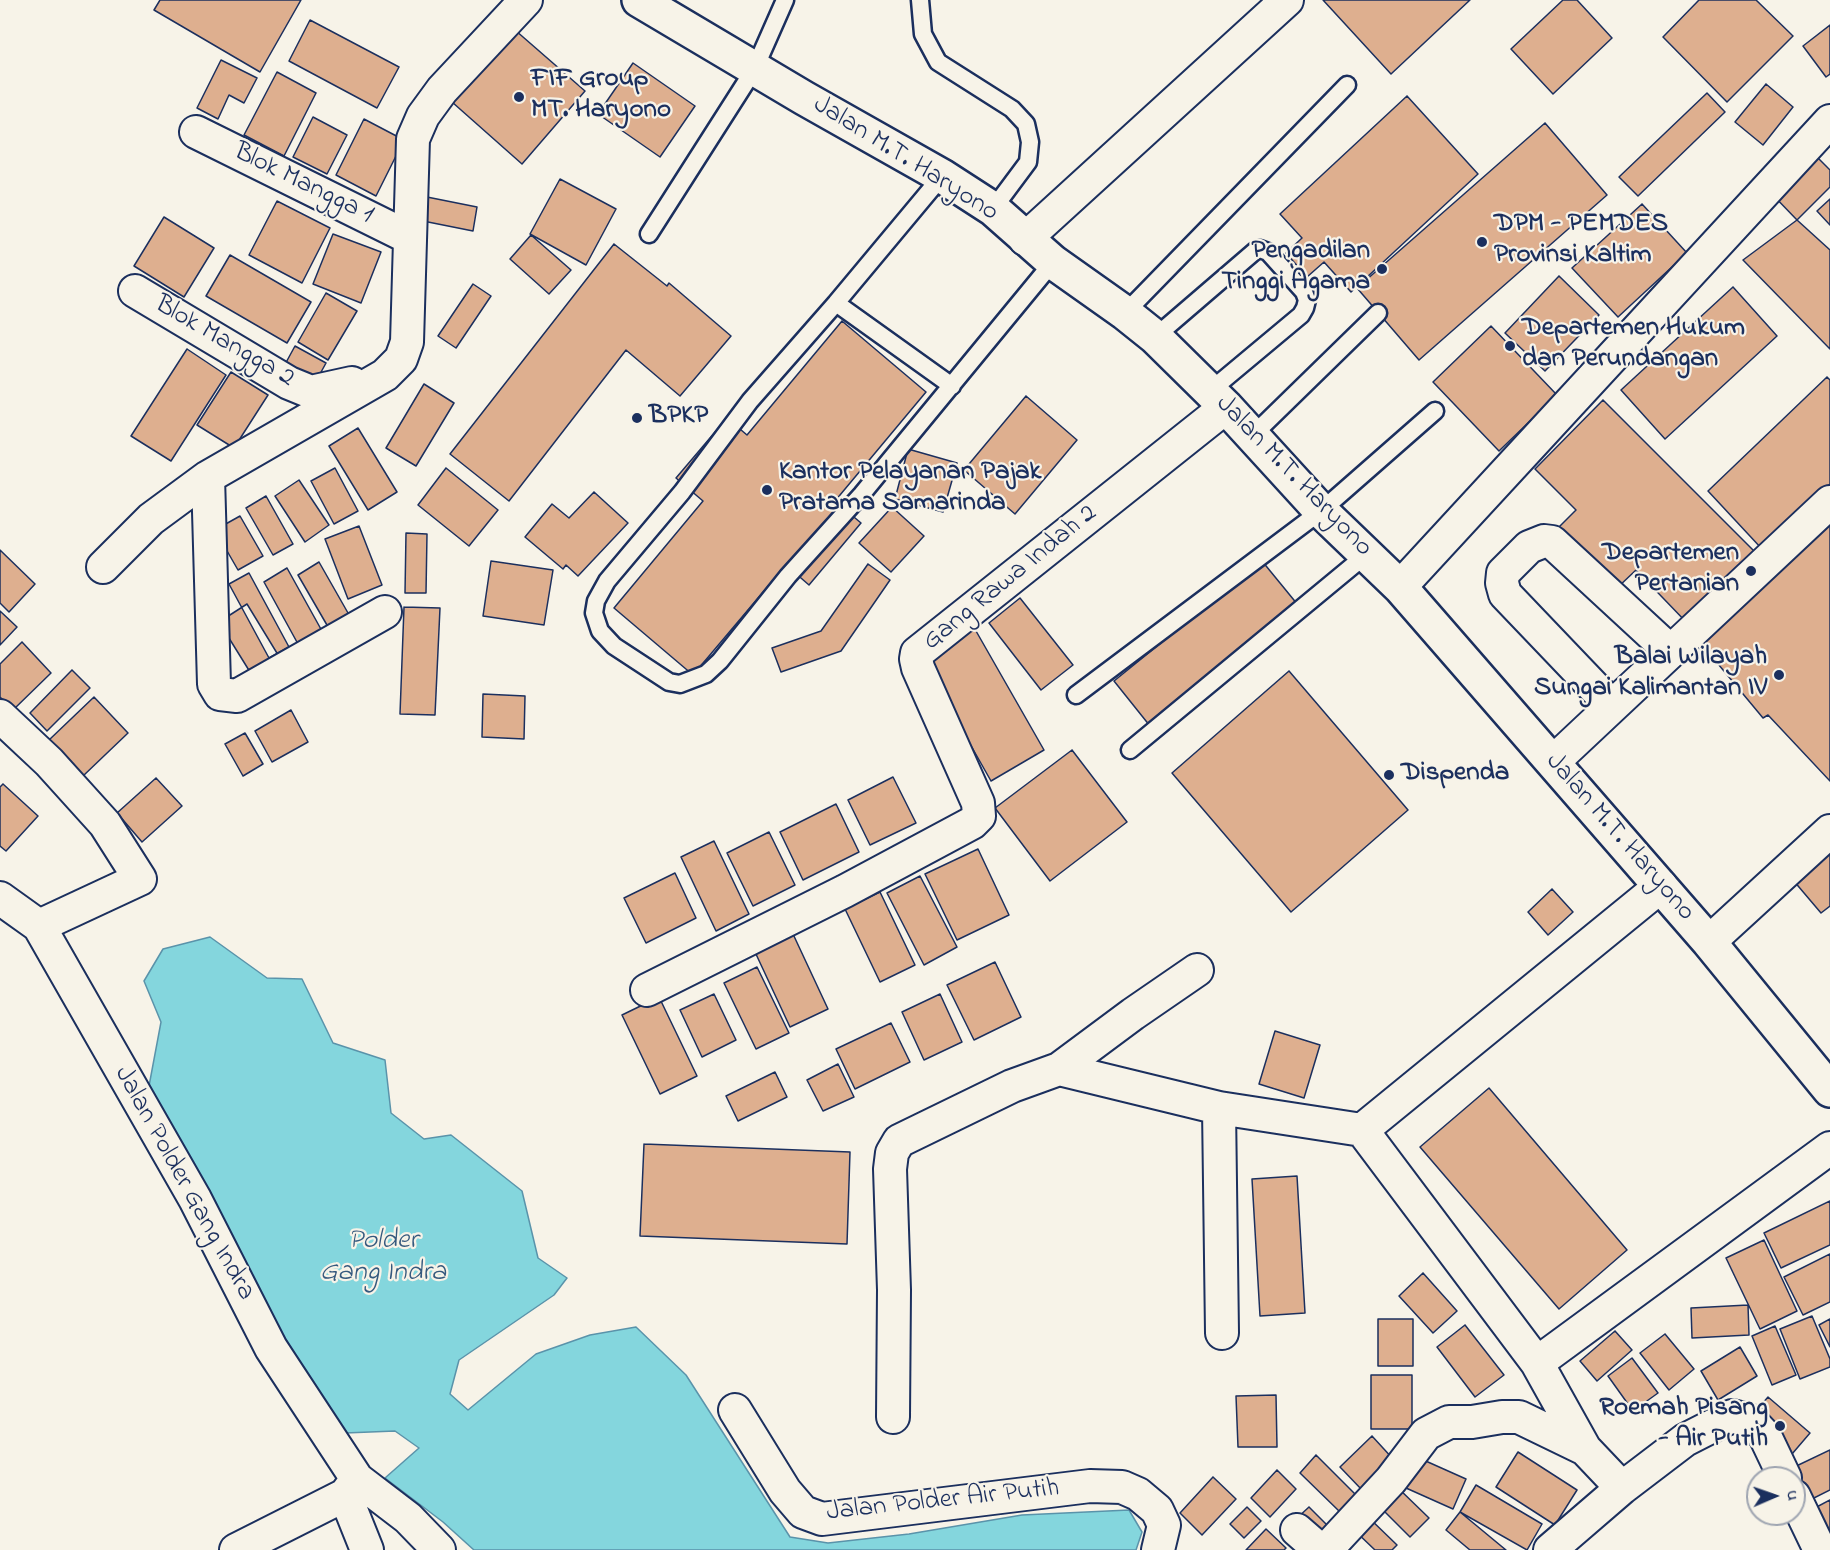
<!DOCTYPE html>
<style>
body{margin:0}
#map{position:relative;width:1830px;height:1550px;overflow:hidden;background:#f7f3e8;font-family:"Indie Flower",sans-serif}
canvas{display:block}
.north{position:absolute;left:1746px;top:1466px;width:60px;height:60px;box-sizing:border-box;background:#f7f3e8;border:2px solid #9fa5b1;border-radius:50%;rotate:88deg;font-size:16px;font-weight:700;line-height:24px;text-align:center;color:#1b2f5e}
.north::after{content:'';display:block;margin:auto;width:21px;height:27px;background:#1b2f5e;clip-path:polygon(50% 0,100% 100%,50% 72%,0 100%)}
</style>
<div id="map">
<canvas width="1830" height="1550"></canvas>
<div class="north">U</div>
</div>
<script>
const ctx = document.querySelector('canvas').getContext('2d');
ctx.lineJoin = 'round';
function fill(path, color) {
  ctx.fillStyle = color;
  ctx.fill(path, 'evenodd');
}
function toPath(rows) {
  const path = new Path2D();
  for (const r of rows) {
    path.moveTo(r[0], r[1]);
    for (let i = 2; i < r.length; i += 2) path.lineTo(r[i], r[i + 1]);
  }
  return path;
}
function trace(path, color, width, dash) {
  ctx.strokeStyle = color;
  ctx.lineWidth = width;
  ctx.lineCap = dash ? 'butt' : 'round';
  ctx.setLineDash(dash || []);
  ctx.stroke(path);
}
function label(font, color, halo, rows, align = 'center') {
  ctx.font = font + ' "Indie Flower",sans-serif';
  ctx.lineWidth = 4.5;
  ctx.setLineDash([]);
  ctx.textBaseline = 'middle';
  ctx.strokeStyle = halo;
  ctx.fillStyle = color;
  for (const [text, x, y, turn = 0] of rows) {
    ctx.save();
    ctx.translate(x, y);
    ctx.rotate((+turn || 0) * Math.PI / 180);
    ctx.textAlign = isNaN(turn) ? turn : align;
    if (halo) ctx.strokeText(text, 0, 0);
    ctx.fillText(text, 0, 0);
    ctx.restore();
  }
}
const water = toPath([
 [210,937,267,978,302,979,333,1043,385,1060,391,1113,424,1139,451,1135,522,1191,538,1258,567,1278,554,1295,459,1360,450,1394,468,1410,536,1354,590,1335,636,1327,686,1375,790,1537,828,1543,909,1534,1022,1515,1129,1510,1142,1532,1136,1550,474,1550,443,1522,385,1478,419,1448,395,1431,345,1433,259,1297,195,1170,149,1086,161,1022,144,981,163,949,210,937]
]);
const building = toPath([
 [160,0,301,0,260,72,154,10,160,0],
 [1323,0,1470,0,1391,74,1323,0],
 [1563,0,1577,0,1612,38,1553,94,1511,49,1563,0],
 [1699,0,1756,0,1793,36,1727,102,1663,37,1699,0],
 [310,20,399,67,377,108,289,61,310,20],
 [1830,25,1830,74,1826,77,1803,46,1830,25],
 [515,30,585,91,522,164,452,102,515,30],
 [221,60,257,78,244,103,229,95,218,119,197,108,221,60],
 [633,63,695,106,660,157,598,114,633,63],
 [277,72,316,93,284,156,244,135,277,72],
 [1766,84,1793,107,1763,145,1735,122,1766,84],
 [1707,93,1725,112,1638,196,1619,177,1707,93],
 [1407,96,1478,174,1351,292,1324,262,1307,277,1286,253,1302,238,1280,214,1407,96],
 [313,117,347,135,327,174,293,157,313,117],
 [364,119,404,140,376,196,336,175,364,119],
 [1545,123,1607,195,1419,360,1357,288,1545,123],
 [1811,151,1830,170,1830,187,1797,220,1770,192,1811,151],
 [560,179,616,209,586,265,530,234,560,179],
 [417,195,477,207,473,231,413,219,417,195],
 [1830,199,1830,225,1817,211,1830,199],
 [277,201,330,228,302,283,249,255,277,201],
 [1642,204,1687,253,1618,317,1572,268,1642,204],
 [164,217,214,248,184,297,134,266,164,217],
 [1797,220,1830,250,1830,349,1743,260,1797,220],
 [333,234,381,252,361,303,313,284,333,234],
 [531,235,571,270,549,294,510,259,531,235],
 [614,244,667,286,669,283,731,336,680,396,626,350,509,501,450,454,614,244],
 [230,255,311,302,287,343,206,296,230,255],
 [1559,276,1599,315,1545,371,1505,333,1559,276],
 [473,284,491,296,456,348,438,336,473,284],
 [1733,287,1777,336,1665,439,1621,390,1733,287],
 [326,293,357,311,328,360,298,342,326,293],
 [842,321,926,392,835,501,861,523,809,585,786,565,693,675,614,608,703,501,676,478,727,418,747,435,842,321],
 [1491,326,1557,395,1499,451,1433,382,1491,326],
 [295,346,326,363,314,385,283,368,295,346],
 [187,349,226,375,171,461,131,436,187,349],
 [231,372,268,395,234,448,197,425,231,372],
 [1827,377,1830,380,1830,484,1762,549,1708,491,1827,377],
 [424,384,454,403,416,466,386,448,424,384],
 [1026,396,1077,440,1015,514,964,470,1026,396],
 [1603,400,1758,555,1689,625,1636,570,1616,589,1557,529,1576,510,1535,469,1603,400],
 [358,428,397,492,368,510,329,446,358,428],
 [908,449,957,463,943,512,895,499,908,449],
 [335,468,358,511,334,524,311,481,335,468],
 [446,468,498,510,469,546,418,505,446,468],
 [299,480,329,525,305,542,275,496,299,480],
 [594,492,628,523,578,576,566,565,563,569,525,537,552,504,569,518,594,492],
 [266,496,293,544,273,555,246,508,266,496],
 [892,507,924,536,891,572,859,543,892,507],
 [240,516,263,556,238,570,215,530,240,516],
 [1830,521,1830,781,1768,715,1763,718,1694,635,1830,521],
 [359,526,382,585,348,599,325,539,359,526],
 [406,533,427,534,426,593,405,593,406,533],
 [0,550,35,584,9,612,0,603,0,550],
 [491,561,553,570,544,625,483,616,491,561],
 [1262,561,1298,605,1150,726,1114,681,1262,561],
 [319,562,352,620,331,632,298,575,319,562],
 [868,564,890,580,841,651,781,672,772,648,821,631,868,564],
 [287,568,322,631,298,644,264,582,287,568],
 [249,573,289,647,269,658,229,584,249,573],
 [1020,598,1073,665,1041,690,989,623,1020,598],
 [247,604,283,663,255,680,219,622,247,604],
 [404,607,440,608,435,715,400,714,404,607],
 [0,611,17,627,0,645,0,611],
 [972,624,1044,750,991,781,919,654,972,624],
 [22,642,51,673,13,710,0,697,0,664,22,642],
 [72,670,90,688,47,731,30,713,72,670],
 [1289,671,1408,810,1291,912,1172,773,1289,671],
 [483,694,525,696,524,739,482,737,483,694],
 [94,697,128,733,83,776,49,740,94,697],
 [291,710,308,742,272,762,255,731,291,710],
 [245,733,263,764,243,776,225,744,245,733],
 [1072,750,1127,822,1050,881,995,808,1072,750],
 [893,777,916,823,870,845,848,800,893,777],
 [156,778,182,806,142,842,117,813,156,778],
 [3,784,38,816,6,851,0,846,0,787,3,784],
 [836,804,859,852,803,880,780,832,836,804],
 [769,832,795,885,753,906,727,853,769,832],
 [714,841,749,914,716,931,681,857,714,841],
 [978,849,1009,915,957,940,925,874,978,849],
 [1830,852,1830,906,1821,913,1793,880,1830,852],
 [675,873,696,918,646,943,624,898,675,873],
 [920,876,957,947,924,965,887,893,920,876],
 [1552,889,1573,912,1548,935,1528,912,1552,889],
 [880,892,915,965,880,982,845,909,880,892],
 [793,934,828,1009,790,1027,755,952,793,934],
 [995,962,1021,1017,974,1040,947,985,995,962],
 [757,967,789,1033,756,1049,724,983,757,967],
 [714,994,736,1040,702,1057,680,1010,714,994],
 [940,994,962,1042,924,1060,902,1012,940,994],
 [659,997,697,1076,660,1094,622,1015,659,997],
 [891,1023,910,1062,855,1089,836,1049,891,1023],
 [1275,1031,1320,1045,1304,1098,1259,1084,1275,1031],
 [838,1064,854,1097,823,1111,807,1080,838,1064],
 [775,1072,787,1097,738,1121,726,1096,775,1072],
 [1489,1088,1627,1250,1559,1309,1420,1147,1489,1088],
 [644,1144,850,1152,847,1244,640,1236,644,1144],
 [1297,1176,1305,1313,1260,1316,1252,1179,1297,1176],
 [1830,1201,1830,1245,1781,1268,1764,1233,1830,1201],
 [1764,1240,1797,1311,1760,1329,1726,1258,1764,1240],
 [1830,1254,1830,1302,1803,1315,1784,1277,1830,1254],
 [1423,1273,1457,1311,1433,1333,1399,1296,1423,1273],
 [1748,1305,1749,1335,1692,1338,1691,1308,1748,1305],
 [1812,1316,1830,1359,1830,1367,1800,1379,1780,1329,1812,1316],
 [1378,1319,1413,1319,1413,1366,1378,1366,1378,1319],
 [1830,1319,1830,1347,1819,1325,1830,1319],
 [1465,1325,1504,1375,1475,1397,1437,1347,1465,1325],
 [1775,1326,1796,1375,1772,1385,1752,1336,1775,1326],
 [1615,1331,1632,1350,1597,1381,1580,1361,1615,1331],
 [1665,1334,1694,1369,1669,1390,1640,1353,1665,1334],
 [1740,1347,1757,1376,1718,1400,1701,1371,1740,1347],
 [1632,1358,1658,1393,1633,1411,1608,1376,1632,1358],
 [1371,1375,1412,1375,1412,1429,1371,1429,1371,1375],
 [1276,1395,1277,1447,1238,1447,1236,1396,1276,1395],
 [1768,1397,1810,1433,1792,1454,1750,1418,1768,1397],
 [1372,1436,1394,1460,1363,1491,1340,1467,1372,1436],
 [1830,1450,1830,1490,1804,1503,1788,1470,1830,1450],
 [1518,1452,1577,1490,1555,1525,1496,1487,1518,1452],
 [1316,1455,1356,1495,1340,1512,1300,1473,1316,1455],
 [1419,1458,1466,1479,1453,1509,1406,1488,1419,1458],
 [1277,1470,1296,1489,1270,1517,1251,1498,1277,1470],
 [1213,1477,1236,1499,1202,1535,1180,1513,1213,1477],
 [1476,1485,1542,1524,1527,1550,1460,1512,1476,1485],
 [1396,1486,1429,1518,1410,1537,1378,1505,1396,1486],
 [1830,1500,1830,1544,1811,1510,1830,1500],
 [1247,1507,1261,1521,1244,1538,1230,1524,1247,1507],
 [1309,1507,1328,1526,1316,1539,1296,1519,1309,1507],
 [1460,1512,1506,1550,1470,1550,1446,1530,1460,1512],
 [1365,1514,1397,1545,1392,1550,1375,1550,1352,1528,1365,1514],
 [1266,1529,1286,1548,1284,1550,1246,1550,1266,1529]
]);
const lane = toPath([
 [920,0,923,34,938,62,1012,109,1026,124,1030,142,1028,162,993,209],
 [942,176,836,303,750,401,682,492,607,581,596,601,594,613,600,631,614,646,669,682,680,684,706,674,720,661,788,576,862,494,1053,262],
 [649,234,755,68,785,0],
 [836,303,952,386],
 [1125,313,1347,85],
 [1155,337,1255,251,1260,249,1268,252,1304,292,1307,300,1305,308,1301,315,1210,391],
 [1252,436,1378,313],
 [1076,695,1321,511,1435,411],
 [1130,750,1367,554]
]);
const street = toPath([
 [196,132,410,238],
 [1025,239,1287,0],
 [135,291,289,383,311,392,352,383],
 [103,567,151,519,208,477],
 [1400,587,1830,121],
 [385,612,237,696,220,694,214,684,208,477,385,375,401,359,407,342,413,139,423,116,442,90,526,0],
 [1612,706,1505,594,1502,583,1503,573,1529,547,1544,541,1552,542,1670,651],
 [0,716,49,762,105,824,140,879,39,926],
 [1553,762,1830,502],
 [0,898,39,926,195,1199,271,1348,357,1479,408,1518,439,1550],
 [1709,942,1830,831],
 [647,990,845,891,972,823,979,816,978,803,918,668,916,659,917,653,1226,407],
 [1059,1069,1133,1014,1197,970],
 [1219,1108,1222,1333],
 [1362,1130,1537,1363,1830,1148],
 [1537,1363,1585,1449,1622,1488],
 [735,1410,785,1491,803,1512,822,1519,1090,1486,1122,1487,1138,1494,1157,1510,1164,1525,1158,1550],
 [893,1417,894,1290,890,1169,892,1153,899,1141,1012,1086,1059,1069,1219,1108,1362,1130,1661,886],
 [345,1495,367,1550],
 [1794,1496,1820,1550],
 [1297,1530,1320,1550],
 [236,1550,345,1495,357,1479],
 [1326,1550,1391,1480,1426,1434,1449,1422,1472,1422,1502,1417,1519,1417,1585,1449],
 [1550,1550,1622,1488,1685,1440,1732,1416,1751,1421,1765,1436,1785,1478]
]);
const secondary = toPath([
 [639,0,804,98,942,176,993,209,1053,262,1125,313,1155,337,1226,407,1321,511,1400,587,1709,942,1830,1090]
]);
const markers = [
 [519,97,6,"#1b2f5e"],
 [1482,242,6,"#1b2f5e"],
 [1382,269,6,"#1b2f5e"],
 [1510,346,6,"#1b2f5e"],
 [637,418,6,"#1b2f5e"],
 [767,490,6,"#1b2f5e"],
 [1751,571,6,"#1b2f5e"],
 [1779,675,6,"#1b2f5e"],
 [1389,775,6,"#1b2f5e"],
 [1780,1426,6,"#1b2f5e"]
];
const poiNames = [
 ["FIF Group",531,81],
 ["MT. Haryono",531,112],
 ["DPM - PEMDES",1494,226],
 ["Provinsi Kaltim",1494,257],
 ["Pengadilan",1370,253,"right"],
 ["Tinggi Agama",1370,284,"right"],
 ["Departemen Hukum",1522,330],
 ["dan Perundangan",1522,361],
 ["BPKP",649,418],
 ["Kantor Pelayanan Pajak",779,474],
 ["Pratama Samarinda",779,505],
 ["Departemen",1739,555,"right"],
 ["Pertanian",1739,586,"right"],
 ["Balai Wilayah",1767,659,"right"],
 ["Sungai Kalimantan IV",1767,690,"right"],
 ["Dispenda",1401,775],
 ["Roemah Pisang",1768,1410,"right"],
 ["- Air Putih",1768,1441,"right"]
];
const streetNames = [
 ["Jalan M.T. Haryono",905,160,32],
 ["Blok Mangga 1",303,185,26],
 ["Blok Mangga 2",224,343,30],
 ["Jalan M.T. Haryono",1293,477,46],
 ["Gang Rawa Indah 2",1011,579,-39],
 ["Jalan M.T. Haryono",1619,838,49],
 ["Jalan Polder Gang Indra",183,1184,61],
 ["Jalan Polder Air Putih",943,1502,-6]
];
const waterNames = [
 ["Polder",383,1242],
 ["Gang Indra",383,1274]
];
fill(water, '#84d6dd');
trace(water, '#5a93aa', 1.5);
fill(building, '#deaf8f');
trace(building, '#1b2f5e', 1.5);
trace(lane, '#1b2f5e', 21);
trace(street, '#1b2f5e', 36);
trace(secondary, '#1b2f5e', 38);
trace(lane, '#f7f3e8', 16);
trace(street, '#f7f3e8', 32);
trace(secondary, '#f7f3e8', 33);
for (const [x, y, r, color] of markers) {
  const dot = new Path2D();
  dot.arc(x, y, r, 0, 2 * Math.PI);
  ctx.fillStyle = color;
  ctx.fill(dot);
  trace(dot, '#f7f3e8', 2);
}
label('bold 27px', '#1b2f5e', '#f7f3e8', poiNames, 'left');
label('27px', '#1b2f5e', '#f7f3e8', streetNames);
label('italic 28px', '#35597e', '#f7f3e8', waterNames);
</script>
